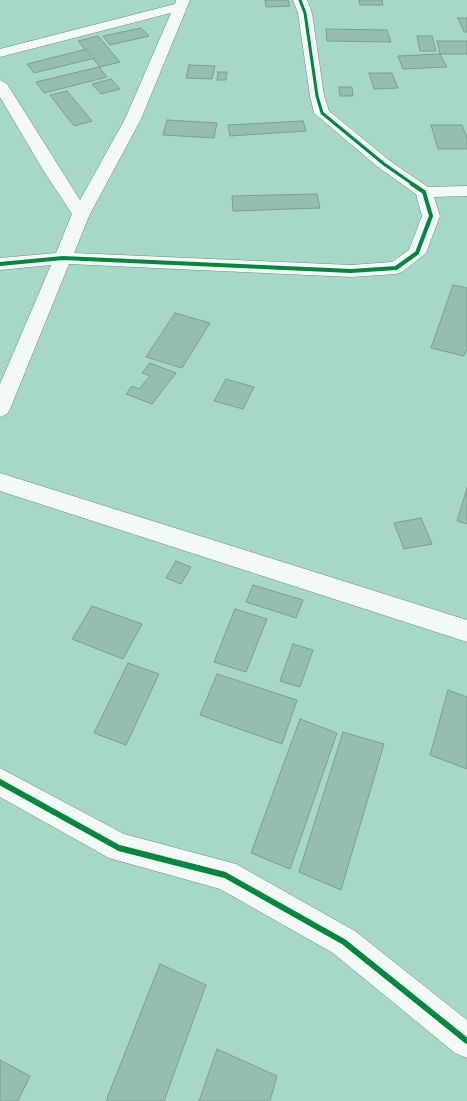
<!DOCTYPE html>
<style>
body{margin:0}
canvas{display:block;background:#a7d7c7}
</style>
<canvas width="467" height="1101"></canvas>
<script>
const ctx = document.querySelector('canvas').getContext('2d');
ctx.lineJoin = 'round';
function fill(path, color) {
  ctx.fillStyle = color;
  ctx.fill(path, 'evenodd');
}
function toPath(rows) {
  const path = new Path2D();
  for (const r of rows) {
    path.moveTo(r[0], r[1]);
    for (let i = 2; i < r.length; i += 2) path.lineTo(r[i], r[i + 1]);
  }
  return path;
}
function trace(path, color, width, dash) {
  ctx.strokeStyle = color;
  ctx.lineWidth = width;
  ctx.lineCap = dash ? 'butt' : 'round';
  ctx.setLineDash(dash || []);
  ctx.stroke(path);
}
const building = toPath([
 [265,0,288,0,290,6,266,7,265,0],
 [359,0,382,0,383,5,360,5,359,0],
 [458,18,467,18,467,32,464,32,458,18],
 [141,28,149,36,110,45,103,36,141,28],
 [326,29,387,30,391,42,327,41,326,29],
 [98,36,120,62,100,67,78,41,98,36],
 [417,36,432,36,436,51,420,51,417,36],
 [437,41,467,41,467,54,440,54,437,41],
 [87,49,95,58,34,73,27,64,87,49],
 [440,54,447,67,403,69,398,56,440,54],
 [189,65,215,66,212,79,186,78,189,65],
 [99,67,107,77,44,93,36,82,99,67],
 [218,72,227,72,226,80,217,80,218,72],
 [369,73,392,73,398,88,374,89,369,73],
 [111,79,120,89,101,94,92,84,111,79],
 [339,87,352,87,353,96,340,96,339,87],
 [67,91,92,121,74,126,50,95,67,91],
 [167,120,217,123,214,138,163,135,167,120],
 [303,121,306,131,230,136,228,125,303,121],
 [431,125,462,125,467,138,467,149,438,149,431,125],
 [317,194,320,208,233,211,232,196,317,194],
 [453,285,467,288,467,348,464,356,431,348,453,285],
 [175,313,210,323,182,368,146,357,175,313],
 [150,363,176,373,152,404,126,394,132,386,139,389,150,376,142,373,150,363],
 [226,379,254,387,243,409,214,401,226,379],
 [467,488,467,524,457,521,467,488],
 [421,518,432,544,404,549,394,523,421,518],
 [176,561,191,567,181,584,166,578,176,561],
 [253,585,303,600,296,618,246,602,253,585],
 [92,606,142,624,123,659,72,639,92,606],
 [235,609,267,619,246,672,214,662,235,609],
 [293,644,313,650,300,687,280,681,293,644],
 [128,663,159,674,126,745,94,733,128,663],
 [217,674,297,700,282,744,200,715,217,674],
 [448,690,467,697,467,769,430,755,448,690],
 [300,719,337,733,290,869,251,853,300,719],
 [343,732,384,744,341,890,299,872,343,732],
 [160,964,206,985,164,1101,106,1101,160,964],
 [217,1049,277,1076,270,1101,199,1101,217,1049],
 [0,1060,30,1076,18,1101,0,1101,0,1060]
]);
const street = toPath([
 [176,0,190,0,141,119,90,214,74,253,351,265,392,262,409,250,422,216,416,194,378,167,314,113,310,96,298,13,293,0,307,0,312,13,324,96,329,111,390,161,428,187,467,186,467,196,434,197,440,216,426,253,402,272,396,274,351,277,69,264,10,409,7,414,0,417,0,384,51,265,0,270,0,258,56,253,72,214,43,170,0,97,0,80,7,84,80,200,125,119,171,13,0,57,0,49,175,4,176,0],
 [0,473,467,620,467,642,0,491,0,473],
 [0,768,124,834,236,864,355,931,467,1020,467,1058,455,1053,333,953,220,889,109,858,0,797,0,768]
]);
const cyclewayFar2 = toPath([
 [300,0,305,13,317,96,322,113,384,164,414,185]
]);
const cyclewayFar1 = toPath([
 [0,264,63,258,351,271,396,268,417,253,431,216,424,192,412,184]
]);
const cycleway = toPath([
 [0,782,119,848,225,875,344,942,467,1041]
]);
fill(building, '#96bdb0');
trace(building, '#799f93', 1);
trace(street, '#698c81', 1);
fill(street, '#f2f9f7');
trace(cyclewayFar2, '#00873e', 3);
trace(cyclewayFar1, '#00873e', 4);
trace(cycleway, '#00873e', 6);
</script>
